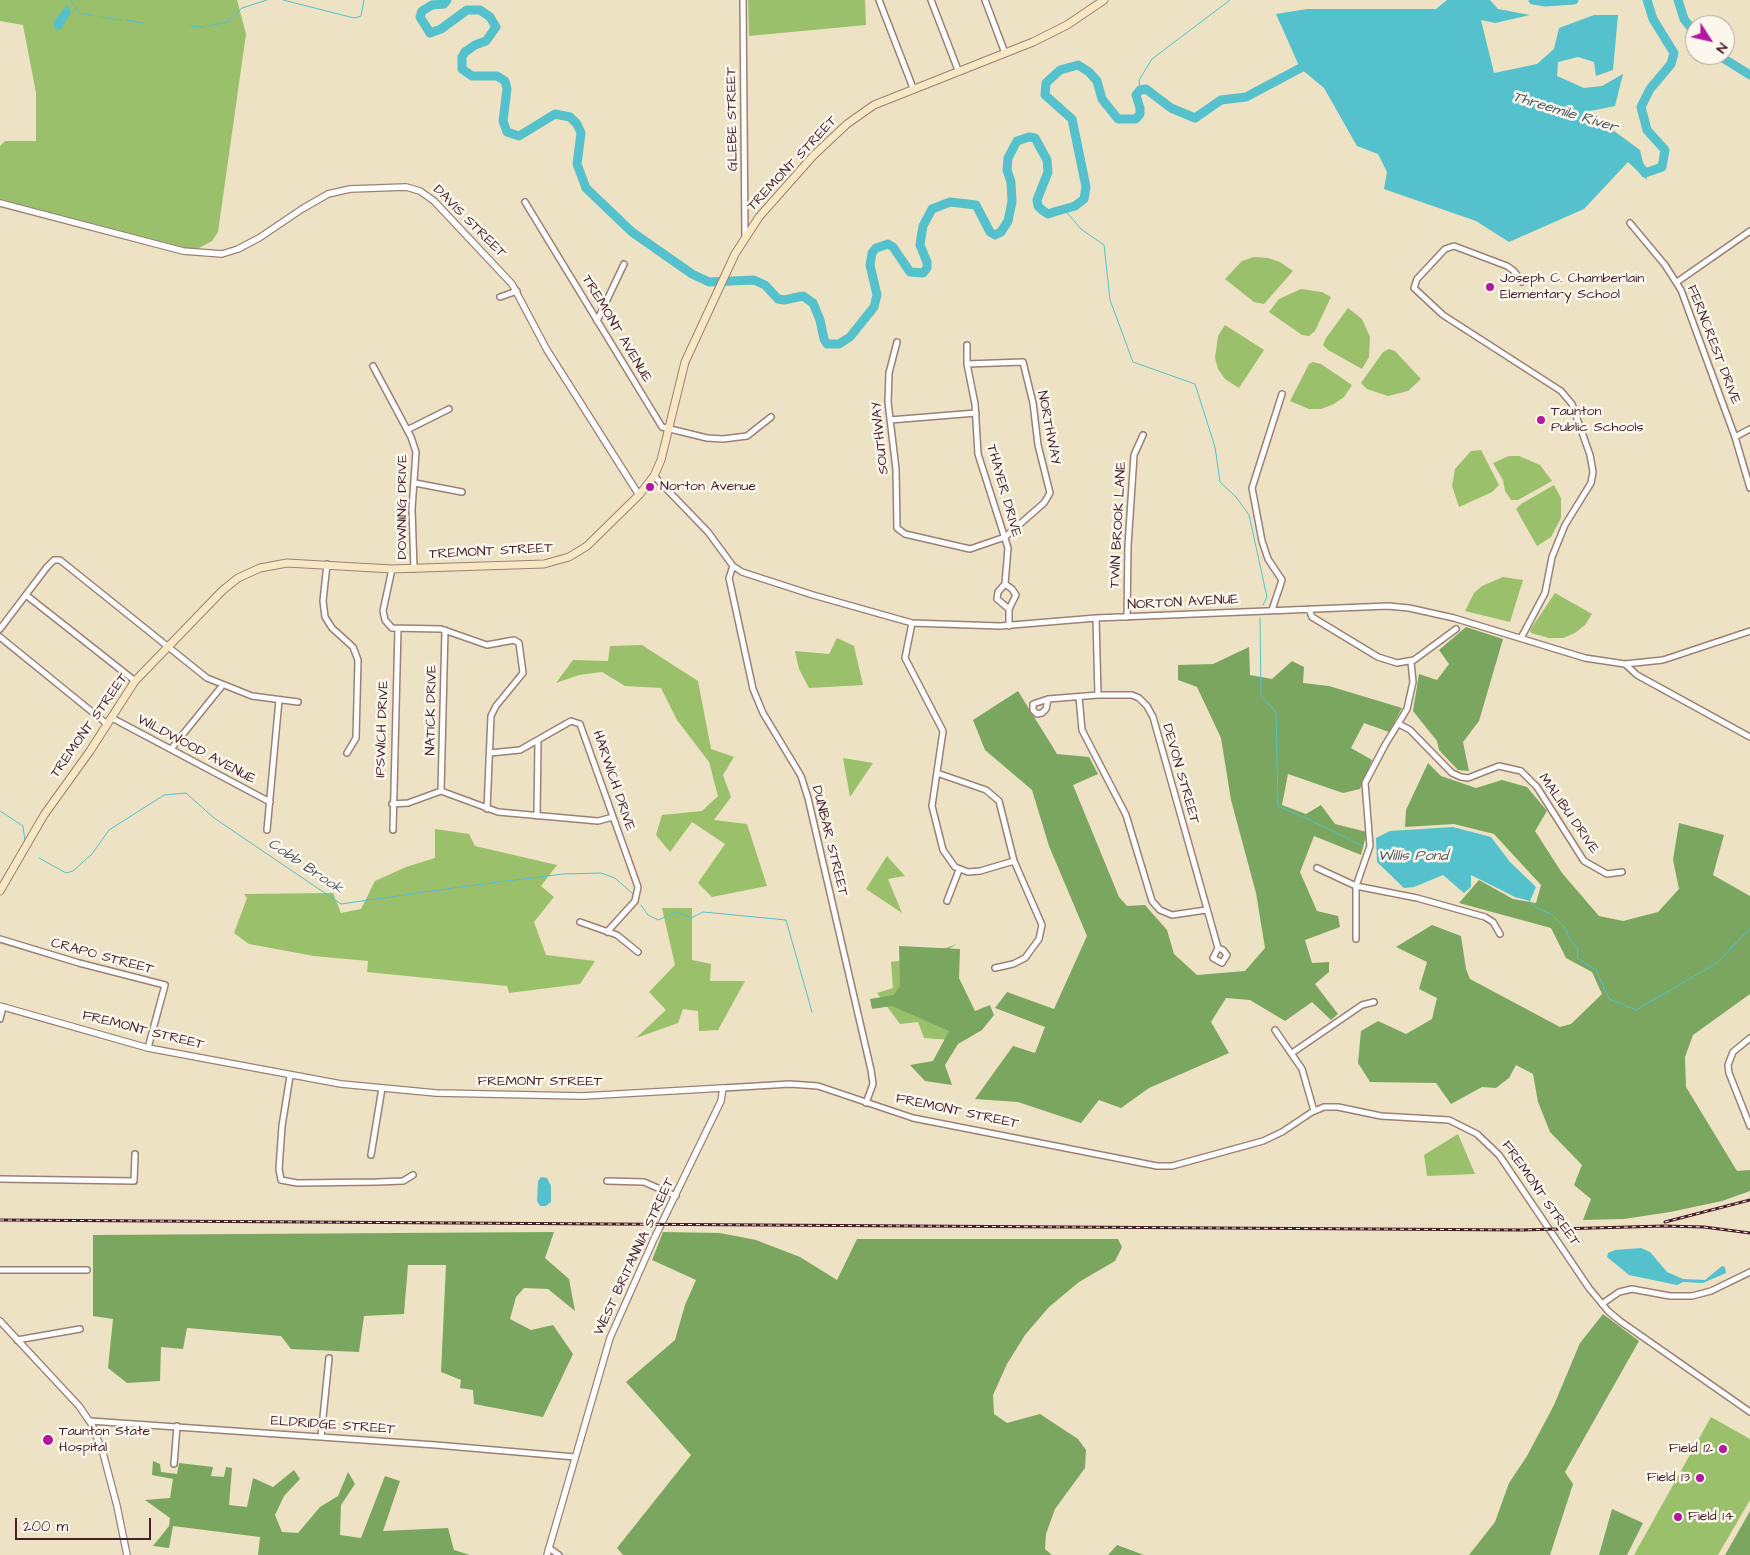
<!DOCTYPE html>
<style>
body{margin:0}
#map{position:relative;width:1750px;height:1555px;overflow:hidden;background:#ede2c3;font-family:"Architects Daughter",sans-serif}
canvas{display:block}
.north{position:absolute;left:1685px;top:15px;width:50px;height:50px;box-sizing:border-box;background:#fbf7ec;border:1px solid #b4a19f;border-radius:50%;rotate:125deg;font-size:14px;font-weight:700;line-height:20px;text-align:center;color:#4a1f2b}
.north::after{content:'';display:block;margin:auto;width:18px;height:22px;background:#b5179e;clip-path:polygon(50% 0,100% 100%,50% 72%,0 100%)}
.scale{position:absolute;left:15px;top:1518px;width:136px;height:22px;box-sizing:border-box;border:2px solid #4a1f2b;border-top:0;padding-left:6px;font-size:15px;line-height:18px;white-space:nowrap;color:#4a1f2b;-webkit-text-stroke:4px #fbf7ec;paint-order:stroke}
</style>
<div id="map">
<canvas width="1750" height="1555"></canvas>
<div class="north">N</div>
<div class="scale">200 m</div>
</div>
<script>
const ctx = document.querySelector('canvas').getContext('2d');
ctx.lineJoin = 'round';
function fill(path, color) {
  ctx.fillStyle = color;
  ctx.fill(path, 'evenodd');
}
function toPath(rows) {
  const path = new Path2D();
  for (const r of rows) {
    path.moveTo(r[0], r[1]);
    for (let i = 2; i < r.length; i += 2) path.lineTo(r[i], r[i + 1]);
  }
  return path;
}
function trace(path, color, width, dash) {
  ctx.strokeStyle = color;
  ctx.lineWidth = width;
  ctx.lineCap = dash ? 'butt' : 'round';
  ctx.setLineDash(dash || []);
  ctx.stroke(path);
}
function label(font, color, halo, rows, align = 'center') {
  ctx.font = font + ' "Architects Daughter",sans-serif';
  ctx.lineWidth = 5;
  ctx.setLineDash([]);
  ctx.textBaseline = 'middle';
  ctx.strokeStyle = halo;
  ctx.fillStyle = color;
  for (const [text, x, y, turn = 0] of rows) {
    ctx.save();
    ctx.translate(x, y);
    ctx.rotate((+turn || 0) * Math.PI / 180);
    ctx.textAlign = isNaN(turn) ? turn : align;
    if (halo) ctx.strokeText(text, 0, 0);
    ctx.fillText(text, 0, 0);
    ctx.restore();
  }
}
const green = toPath([
 [0,0,237,0,246,34,218,232,212,241,195,250,0,201,0,146,5,141,36,141,36,93,23,25,0,21],
 [748,0,865,0,866,25,749,36],
 [1254,257,1268,258,1280,262,1293,271,1264,304,1254,302,1225,279,1242,261],
 [1301,289,1322,292,1331,297,1315,331,1309,336,1302,335,1269,312,1279,299],
 [1348,308,1362,319,1370,337,1369,357,1362,369,1328,350,1323,345,1326,338],
 [1225,325,1264,350,1239,388,1225,379,1218,369,1215,358,1218,336],
 [1389,349,1395,351,1421,379,1408,391,1388,396,1367,389,1361,383,1383,352],
 [1313,362,1321,364,1352,385,1344,397,1334,404,1321,409,1309,409,1290,401,1309,364],
 [1481,450,1499,485,1492,492,1459,507,1452,486,1455,469,1471,451],
 [1509,456,1519,456,1540,465,1552,481,1518,500,1511,500,1505,491,1503,480,1493,463],
 [1554,485,1561,498,1561,518,1551,537,1537,546,1516,509,1521,504],
 [1503,577,1523,580,1510,622,1465,611,1474,593,1482,586],
 [1555,593,1592,614,1585,625,1575,633,1563,638,1549,638,1531,633,1530,630],
 [837,638,854,646,863,685,809,688,799,669,795,651,829,654],
 [642,645,698,681,711,749,734,757,723,775,731,797,714,820,747,824,767,886,712,897,698,883,725,844,692,822,670,852,656,835,662,815,702,811,718,796,709,762,677,720,661,688,625,686,602,672,579,675,556,683,573,660,608,661,610,646],
 [843,758,873,763,850,797],
 [435,829,469,834,475,846,557,865,541,886,554,897,534,922,546,955,595,961,580,984,509,993,507,986,367,972,368,961,314,956,249,944,234,933,247,898,244,894,333,893,341,913,361,909,375,881,406,867,435,858],
 [887,856,905,876,888,879,902,913,866,889],
 [662,908,692,908,692,960,711,964,710,981,745,981,718,1030,699,1031,698,1011,683,1009,678,1023,636,1038,666,1010,649,992,675,965],
 [957,944,921,966,943,980,952,1040,924,1038,918,1022,900,1024,877,993,893,988,891,962,917,958],
 [1458,1134,1475,1174,1427,1176,1424,1155],
 [1711,1417,1750,1439,1750,1500,1718,1555,1634,1555]
]);
const forest = toPath([
 [1466,627,1503,639,1479,721,1463,742,1469,771,1458,770,1439,750,1437,741,1413,711,1419,674,1437,680,1449,664,1439,650],
 [1249,647,1250,675,1272,679,1292,661,1304,667,1303,683,1329,686,1402,708,1389,732,1364,723,1351,748,1372,760,1360,789,1343,793,1288,774,1282,805,1306,814,1321,805,1335,824,1367,832,1361,855,1314,836,1300,872,1317,911,1338,916,1340,927,1305,940,1312,963,1329,962,1329,972,1315,984,1338,1014,1331,1020,1312,1002,1285,1021,1250,1000,1226,998,1211,1022,1229,1053,1149,1088,1121,1108,1099,1100,1081,1123,1018,1102,975,1099,1013,1046,1035,1053,1045,1027,995,1008,1007,992,1054,1009,1087,936,1049,846,1032,790,985,750,973,720,1018,691,1057,754,1089,757,1098,774,1073,785,1119,897,1127,906,1145,905,1167,930,1174,954,1197,975,1245,971,1265,948,1256,893,1231,800,1221,738,1197,687,1178,680,1178,665,1213,664],
 [1428,763,1441,776,1476,788,1502,780,1527,787,1547,811,1535,831,1562,873,1599,916,1623,921,1658,912,1679,889,1673,860,1679,823,1724,835,1713,875,1750,896,1750,994,1693,1035,1685,1057,1686,1087,1737,1171,1750,1170,1750,1191,1722,1201,1670,1212,1624,1219,1583,1220,1591,1199,1574,1185,1582,1165,1550,1132,1538,1102,1533,1074,1516,1065,1509,1078,1496,1088,1482,1087,1451,1104,1436,1083,1370,1082,1358,1063,1361,1031,1378,1021,1406,1034,1432,1019,1437,998,1419,989,1427,962,1396,947,1432,925,1461,936,1466,969,1470,979,1560,1027,1571,1024,1602,994,1592,972,1566,958,1551,928,1459,903,1479,880,1513,899,1536,903,1541,885,1494,834,1454,824,1405,827,1406,810],
 [899,946,960,949,959,978,975,1011,990,1005,994,1015,982,1030,958,1044,945,1065,952,1085,925,1081,910,1065,933,1061,949,1031,892,1006,872,1009,870,999,894,995,900,986],
 [554,1232,545,1258,569,1279,575,1311,548,1289,524,1288,516,1297,510,1319,531,1330,553,1325,573,1354,543,1417,474,1404,473,1390,460,1388,461,1380,441,1372,446,1265,408,1265,404,1314,364,1316,359,1352,291,1349,281,1336,187,1328,183,1349,161,1347,160,1381,127,1383,108,1368,113,1319,93,1316,93,1235],
 [663,1232,720,1233,756,1240,800,1257,837,1280,857,1239,1118,1239,1122,1247,1115,1261,1079,1282,1049,1307,1025,1335,1007,1364,993,1395,994,1414,1007,1423,1040,1414,1078,1439,1086,1450,1085,1468,1055,1509,1046,1534,1045,1549,1052,1555,623,1555,617,1548,691,1455,626,1382,675,1340,685,1305,696,1280,652,1260],
 [1603,1314,1639,1341,1565,1472,1573,1484,1550,1555,1469,1555,1495,1522,1509,1483,1527,1456,1554,1405,1580,1343],
 [153,1461,160,1464,161,1472,177,1474,179,1463,213,1467,211,1476,224,1477,226,1467,232,1468,229,1505,247,1507,253,1478,273,1487,294,1470,300,1479,284,1496,275,1515,282,1532,298,1533,320,1507,338,1496,348,1472,355,1484,341,1505,340,1535,361,1538,385,1476,400,1481,383,1531,448,1528,454,1550,470,1555,258,1555,260,1537,173,1526,169,1548,153,1546,169,1526,170,1518,145,1500,170,1498,173,1479,152,1475],
 [1612,1509,1643,1523,1627,1555,1599,1555],
 [1750,1511,1750,1555,1725,1555],
 [1117,1545,1144,1555,1108,1555]
]);
const water = toPath([
 [1447,0,1490,0,1498,9,1530,15,1495,23,1481,20,1494,73,1537,64,1554,49,1559,28,1594,15,1618,15,1613,70,1596,76,1594,62,1578,57,1558,62,1557,76,1584,88,1602,86,1623,74,1615,106,1585,112,1588,126,1614,131,1640,150,1647,180,1628,162,1584,209,1509,242,1476,221,1384,189,1387,172,1378,154,1357,146,1324,88,1300,68,1276,14,1307,9,1436,9],
 [67,5,71,13,61,29,56,30,53,23],
 [1453,827,1491,837,1510,862,1536,887,1530,901,1515,897,1471,875,1471,887,1464,893,1443,875,1414,887,1404,888,1377,862,1376,838,1390,831],
 [541,1177,547,1178,551,1186,551,1202,546,1206,540,1206,537,1201,538,1181],
 [1641,1248,1650,1252,1667,1272,1683,1279,1705,1280,1722,1266,1725,1267,1726,1273,1703,1283,1683,1282,1677,1285,1629,1275,1607,1257,1608,1253,1615,1250]
]);
const stream = toPath([
 [71,0,79,13,94,16],
 [283,0,354,18,361,16,364,0],
 [100,17,121,20],
 [126,20,143,23],
 [190,26,204,27],
 [209,26,227,22,242,8,267,0],
 [1140,90,1139,80,1152,59,1230,0],
 [1064,209,1081,229,1104,245,1110,300,1133,362,1195,384,1215,447,1220,482,1236,497,1249,515,1267,597,1263,605],
 [1260,618,1261,696,1276,712,1278,806,1325,827,1363,846],
 [0,811,23,826,25,841],
 [39,858,66,873,73,871,92,854,109,830,164,795,186,793,214,818,341,904,467,886,563,874,601,873,615,878,633,894],
 [1529,901,1537,908,1552,915,1565,928,1570,940,1578,949,1577,958,1596,970,1609,999,1636,1010,1717,963,1750,928],
 [641,905,648,915,658,920,677,912,691,918,703,912,786,920,812,1012]
]);
const river = toPath([
 [447,0,444,4,432,5,422,11,420,17,430,33,441,29,467,10,480,10,490,17,496,27,486,41,475,45,465,52,462,57,462,69,472,76,497,76,505,81,507,89,503,121,507,132,519,136,555,114,570,117,577,124,581,133,577,164,586,188,632,232,692,274,709,282,754,280,765,285,778,299,784,300,803,296,813,303,820,320,824,339,827,344,839,344,850,337,874,307,877,295,870,265,872,253,876,248,888,244,893,247,910,272,923,273,927,268,927,262,920,245,921,238,923,226,932,209,950,202,976,205,990,232,995,235,1001,232,1008,221,1012,202,1011,182,1007,170,1008,158,1017,141,1029,137,1035,138,1047,160,1048,172,1037,200,1038,206,1042,210,1048,214,1054,212,1075,206,1084,199,1086,187,1072,119,1045,95,1046,83,1060,70,1078,65,1089,72,1097,81,1102,99,1118,119,1136,119,1140,114,1140,108,1136,95,1140,90,1146,89,1171,108,1195,118,1221,100,1246,97,1310,63],
 [1533,0,1546,2,1574,0],
 [1678,0,1684,19,1695,33],
 [1718,55,1750,75],
 [1639,165,1645,173,1662,167,1665,150,1647,130,1641,107,1650,89,1671,64,1674,53,1653,19,1647,0]
]);
const minor = toPath([
 [743,0,745,237],
 [879,0,913,88],
 [931,0,958,70],
 [985,0,1005,53],
 [525,202,662,427,707,438,723,439,747,436,771,417],
 [1630,223,1665,265,1681,290,1735,437,1750,488],
 [1677,282,1750,231],
 [500,297,517,291],
 [597,321,624,264],
 [897,342,889,373,888,402,896,469,897,528,905,534,970,549,1005,537,1044,503,1050,493,1038,445,1033,403,1023,362,967,364],
 [967,345,967,364,975,404,978,454,1008,548,1005,584,998,592,997,599,1009,609],
 [373,366,411,437,416,452,412,509,414,569],
 [890,420,976,413],
 [407,430,449,409],
 [1735,437,1750,429],
 [654,476,708,532,733,566,742,572,813,595,912,623,1000,626,1096,618,1388,606,1409,608,1454,618,1585,658,1625,664,1663,660,1750,631],
 [415,483,462,492],
 [327,564,323,601,325,617,332,628,353,647,358,660,356,738,347,753],
 [733,566,729,578,753,689,763,713,801,776,808,798,871,1070,873,1084,866,1103],
 [392,569,383,611,385,620,392,628,441,629,487,645,514,640,519,643,523,673,496,706,491,716,487,809],
 [1005,584,1012,589,1016,595,1009,609,1009,626],
 [26,595,135,681],
 [1309,609,1312,617,1378,657,1397,663,1414,660,1456,629],
 [1272,610,1282,580,1268,559,1262,541,1252,488,1282,394],
 [1127,617,1128,546,1134,455,1143,435],
 [1096,618,1098,695],
 [912,623,905,658,943,731,932,806,943,850,955,867,968,872,980,871,1014,861],
 [0,629,47,567,54,560,60,560,207,678,252,696,298,702],
 [0,637,107,724],
 [1521,638,1545,593,1552,557,1565,525,1591,483,1593,472,1590,455,1572,404,1561,391,1443,315,1414,288,1417,279,1445,249,1454,246,1507,266,1514,271,1522,282],
 [1625,664,1637,675,1750,737],
 [1079,697,1082,730,1126,815,1152,901,1160,910,1172,915,1206,910],
 [1048,699,1033,704,1033,710,1037,714,1042,713,1046,709,1048,699,1098,695,1132,695,1139,698,1147,706,1153,717,1218,948,1223,950,1227,955,1222,963,1213,958,1218,948],
 [112,718,270,802],
 [1399,724,1410,730,1452,773,1461,777,1468,778,1499,766,1521,771,1537,787,1584,861,1607,874,1622,872],
 [171,749,222,686],
 [490,753,520,750,571,721,580,724,638,887,635,901,607,932],
 [937,773,986,790,999,801,1014,861,1042,925,1039,939,1025,958,1013,964,995,968],
 [441,791,445,630],
 [392,804,408,803,441,791,498,812,598,821,613,817],
 [537,816,538,741],
 [267,830,279,700],
 [393,830,398,629],
 [1317,868,1356,886,1417,898,1485,917,1493,922,1500,934],
 [947,901,959,870],
 [580,922,617,935,638,952],
 [0,939,79,963,165,985,148,1048],
 [1356,939,1356,886,1370,846,1365,783,1385,745,1407,709,1413,682,1411,662],
 [0,1019,3,1007],
 [1275,1030,1302,1069,1314,1111],
 [1750,1038,1733,1052,1728,1065,1729,1073,1750,1126],
 [1292,1053,1362,1005,1374,1002],
 [290,1076,282,1126,279,1169,281,1180,297,1183,377,1182,403,1181,413,1175],
 [723,1088,790,1084,818,1086,913,1118,1157,1166,1172,1166,1263,1141,1282,1132,1312,1112,1324,1107,1338,1107,1381,1116,1449,1120,1477,1134,1499,1155,1589,1288,1608,1311,1620,1321,1750,1412],
 [371,1155,382,1088],
 [0,1179,134,1181,135,1154],
 [607,1181,644,1182,676,1196],
 [0,1270,87,1270],
 [1602,1304,1619,1292,1632,1289,1670,1296,1692,1296,1711,1291,1750,1272],
 [17,1340,80,1329],
 [90,1421,436,1445,575,1457],
 [321,1437,329,1358],
 [174,1464,177,1426],
 [549,1548,559,1555]
]);
const tertiary = toPath([
 [0,203,183,251,222,254,238,249,259,238,302,209,328,194,350,189,406,187,420,191,434,201,512,284,547,350,639,495],
 [0,1006,148,1048,341,1084,436,1093,583,1096,723,1088,721,1101,654,1239,610,1338,547,1555],
 [0,1321,79,1406,92,1425,103,1453,117,1506,127,1555]
]);
const secondary = toPath([
 [0,891,44,815,90,751,135,681,223,590,238,578,260,568,287,563,392,569,544,564,569,557,587,546,639,495,654,476,661,460,685,362,735,254,759,217,813,156,847,124,874,105,1033,42,1067,25,1104,0]
]);
const rail = toPath([
 [0,1220,1522,1230,1664,1226,1704,1227,1750,1233],
 [1665,1222,1750,1200]
]);
const markers = [
 [1490,287,5,"#b5179e"],
 [1541,420,5,"#b5179e"],
 [650,487,5,"#b5179e"],
 [48,1440,6,"#b5179e"],
 [1723,1449,5,"#b5179e"],
 [1700,1478,5,"#b5179e"],
 [1678,1517,5,"#b5179e"]
];
const streetNames = [
 ["GLEBE STREET",733,119,-91],
 ["TREMONT STREET",793,164,-47],
 ["DAVIS STREET",469,222,45],
 ["TREMONT AVENUE",616,329,59],
 ["FERNCREST DRIVE",1713,345,69],
 ["NORTHWAY",1048,428,79],
 ["SOUTHWAY",881,438,-96],
 ["THAYER DRIVE",1003,491,74],
 ["DOWNING DRIVE",403,507,-90],
 ["TWIN BROOK LANE",1119,525,-87],
 ["TREMONT STREET",491,552,-3],
 ["NORTON AVENUE",1183,603,-3],
 ["NATICK DRIVE",432,710,-89],
 ["TREMONT STREET",90,726,-55],
 ["IPSWICH DRIVE",383,729,-88],
 ["WILDWOOD AVENUE",196,750,28],
 ["DEVON STREET",1180,774,74],
 ["HARWICH DRIVE",613,781,71],
 ["MALIBU DRIVE",1568,814,55],
 ["DUNBAR STREET",829,841,76],
 ["CRAPO STREET",102,957,15],
 ["FREMONT STREET",143,1031,14],
 ["FREMONT STREET",540,1082],
 ["FREMONT STREET",957,1112,12],
 ["FREMONT STREET",1540,1194,55],
 ["WEST BRITANNIA STREET",635,1257,-65],
 ["ELDRIDGE STREET",333,1426,4]
];
const poiNames = [
 ["Joseph C. Chamberlain",1500,279],
 ["Elementary School",1500,295],
 ["Taunton",1551,412],
 ["Public Schools",1551,428],
 ["Norton Avenue",660,487],
 ["Taunton State",59,1432],
 ["Hospital",59,1448],
 ["Field 12",1713,1449,"right"],
 ["Field 13",1690,1478,"right"],
 ["Field 14",1688,1517]
];
const waterNames = [
 ["Threemile River",1565,113,17],
 ["Willis Pond",1413,857],
 ["Cobb Brook",305,867,34]
];
fill(green, '#9ac06b');
fill(forest, '#7ba65f');
fill(water, '#54c1cc');
trace(stream, '#54c1cc', 1);
trace(river, '#54c1cc', 9);
trace(minor, '#9c8077', 8);
trace(tertiary, '#9c8077', 8);
trace(secondary, '#9c8077', 9);
trace(minor, '#fff', 5);
trace(tertiary, '#fff', 5.5);
trace(secondary, '#f7e8c3', 7);
trace(rail, '#4a1f2b', 3);
trace(rail, '#fbf7ec', 1, [4]);
for (const [x, y, r, color] of markers) {
  const dot = new Path2D();
  dot.arc(x, y, r, 0, 2 * Math.PI);
  ctx.fillStyle = color;
  ctx.fill(dot);
  trace(dot, '#fbf7ec', 2);
}
label('14px', '#4a1f2b', '#fbf7ec', streetNames);
label('14px', '#4a1f2b', '#fbf7ec', poiNames, 'left');
label('italic 15px', '#4e5863', '#fbf7ec', waterNames);
</script>
